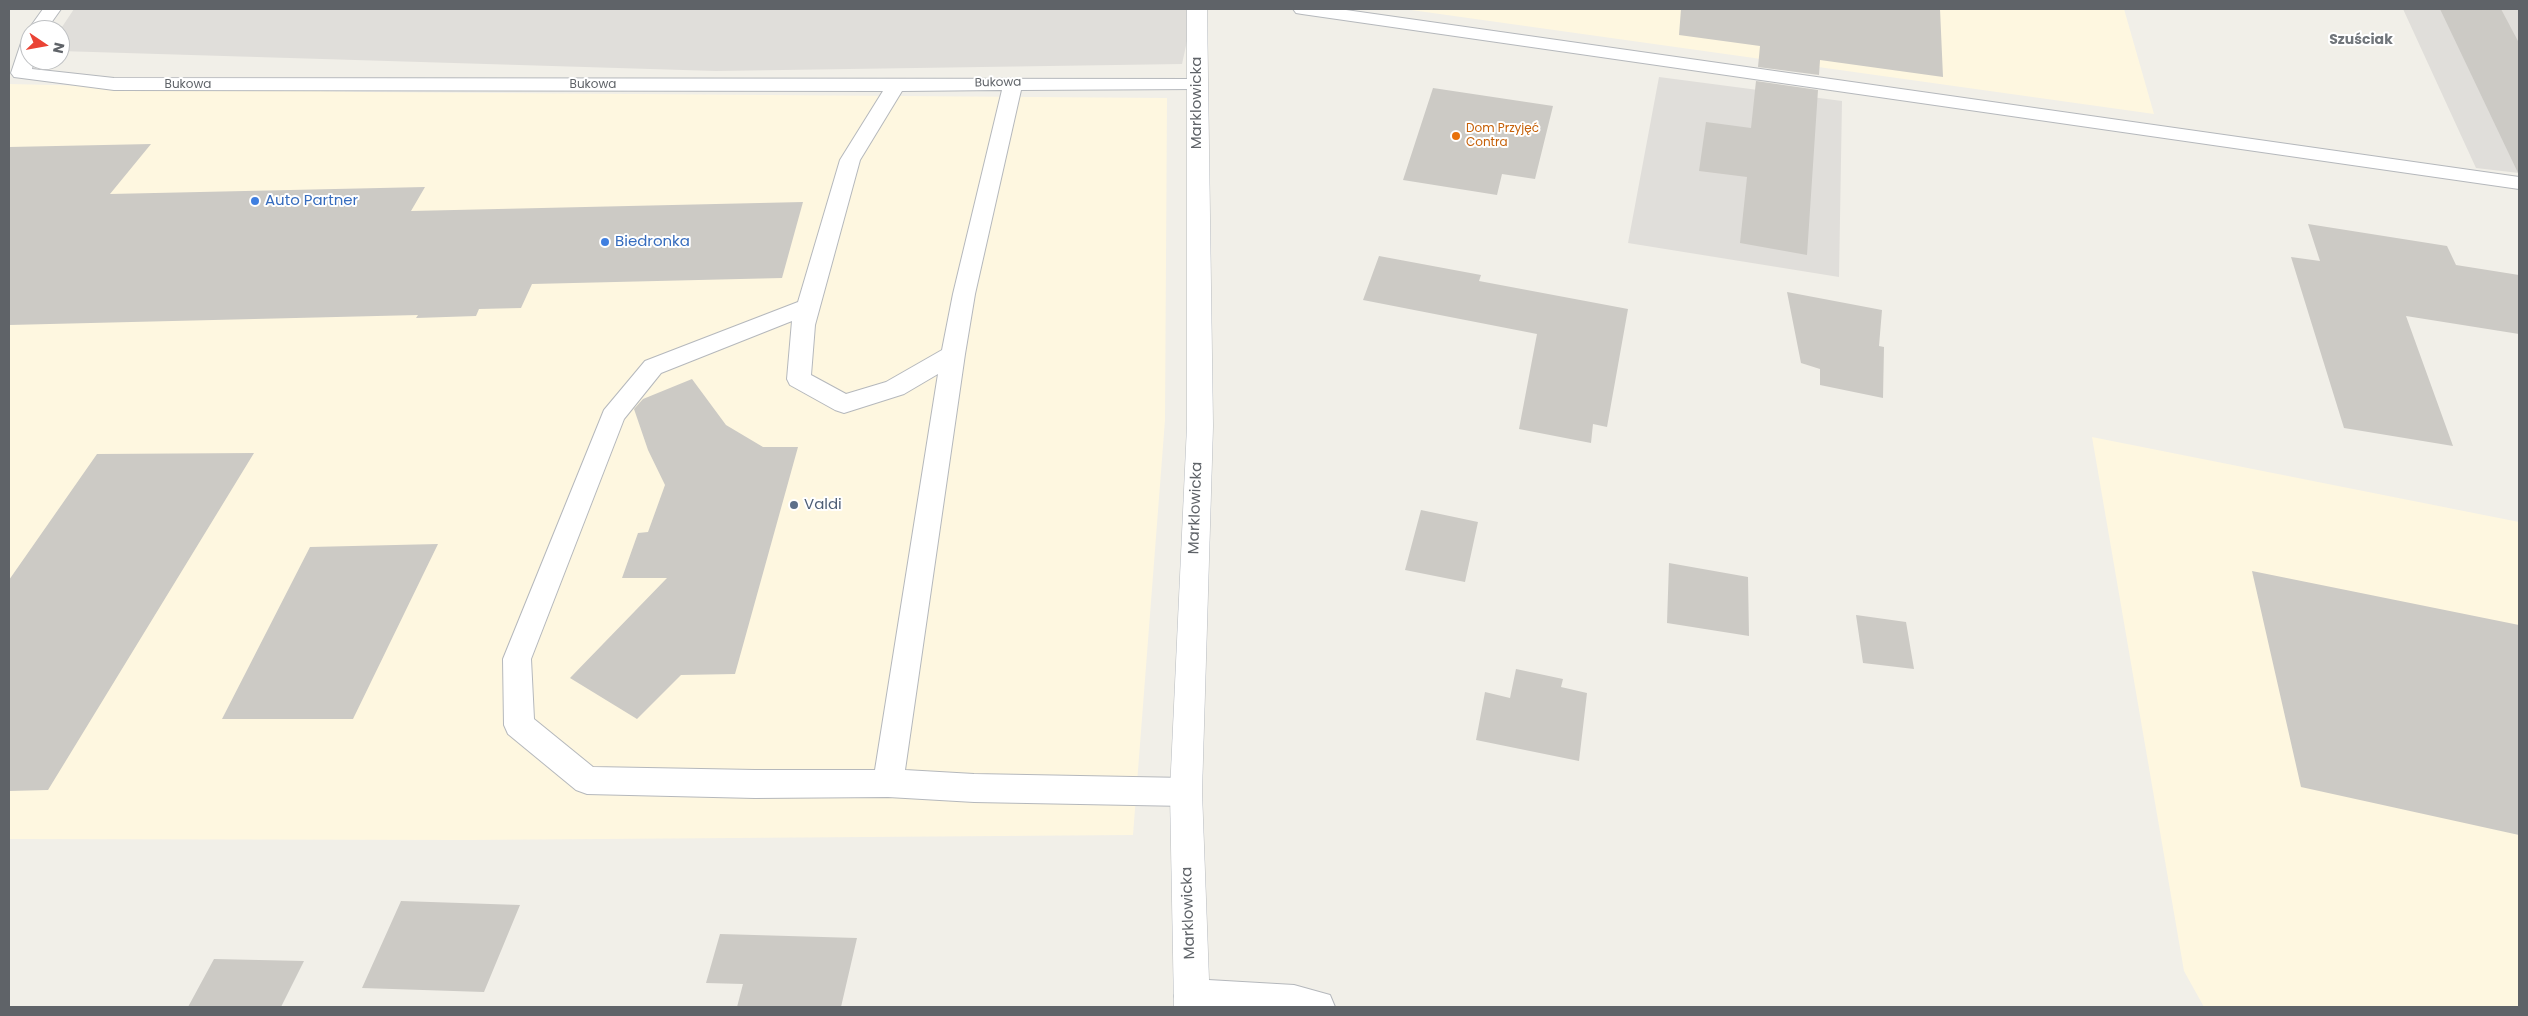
<!DOCTYPE html>
<meta charset="utf-8">
<style>
body{margin:0}
#map{position:relative;width:2528px;height:1016px;overflow:hidden;background:#f1efe8;font-family:Poppins,sans-serif}
canvas{display:block}
.frame{position:absolute;inset:0;border:10px solid #5f6368;pointer-events:none}
.north{position:absolute;left:20px;top:20px;width:50px;height:50px;box-sizing:border-box;background:#fff;border:1px solid #bfc1c3;border-radius:50%;rotate:102deg;font-size:14px;font-weight:700;line-height:20px;text-align:center;color:#5f6368}
.north::after{content:'';display:block;margin:auto;width:18px;height:22px;background:#ea4335;clip-path:polygon(50% 0,100% 100%,50% 72%,0 100%)}
</style>
<div id="map">
<canvas width="2528" height="1016"></canvas>
<div class="frame"></div>
<div class="north">N</div>
</div>
<script>
const ctx = document.querySelector('canvas').getContext('2d');
ctx.lineJoin = 'round';
function fill(path, color) {
  ctx.fillStyle = color;
  ctx.fill(path, 'evenodd');
}
function toPath(rows) {
  const path = new Path2D();
  for (const r of rows) {
    path.moveTo(r[0], r[1]);
    for (let i = 2; i < r.length; i += 2) path.lineTo(r[i], r[i + 1]);
  }
  return path;
}
function trace(path, color, width, dash) {
  ctx.strokeStyle = color;
  ctx.lineWidth = width;
  ctx.lineCap = dash ? 'butt' : 'round';
  ctx.setLineDash(dash || []);
  ctx.stroke(path);
}
function label(font, color, halo, rows, align = 'center') {
  ctx.font = font + ' Poppins,sans-serif';
  ctx.lineWidth = 4;
  ctx.setLineDash([]);
  ctx.textBaseline = 'middle';
  ctx.strokeStyle = halo;
  ctx.fillStyle = color;
  for (const [text, x, y, turn = 0] of rows) {
    ctx.save();
    ctx.translate(x, y);
    ctx.rotate((+turn || 0) * Math.PI / 180);
    ctx.textAlign = isNaN(turn) ? turn : align;
    if (halo) ctx.strokeText(text, 0, 0);
    ctx.fillText(text, 0, 0);
    ctx.restore();
  }
}
const commercial = toPath([
 [1404,9,2124,9,2154,114],
 [9,84,363,92,1167,98,1165,420,1133,835,468,840,9,839],
 [2092,437,2519,522,2519,1007,2204,1007,2184,971]
]);
const industrial = toPath([
 [74,9,1194,9,1182,64,716,71,60,51,60,30],
 [2403,9,2519,9,2519,173,2476,168],
 [1659,77,1842,101,1839,277,1628,243]
]);
const building = toPath([
 [1681,9,1940,9,1943,77,1820,60,1819,75,1758,67,1760,46,1679,35],
 [2440,9,2501,9,2519,43,2519,175],
 [1756,81,1818,90,1807,255,1740,243,1747,177,1699,171,1706,122,1751,128],
 [1433,88,1553,106,1535,179,1502,174,1497,195,1403,180],
 [151,144,110,194,425,187,411,211,803,202,782,278,532,284,521,308,479,309,476,316,416,318,418,315,9,325,9,147],
 [2308,224,2447,246,2456,265,2519,275,2519,334,2406,316,2453,446,2344,428,2291,257,2320,261],
 [1379,256,1481,275,1479,281,1628,309,1607,427,1593,424,1591,443,1519,429,1537,334,1363,300],
 [1787,292,1882,310,1879,346,1884,347,1883,398,1820,385,1820,369,1801,363],
 [692,379,726,425,763,447,798,447,735,674,681,675,637,719,570,678,667,578,622,578,638,533,648,532,665,485,648,450,634,409,643,399],
 [254,453,48,790,9,791,9,580,97,454],
 [1421,510,1478,522,1465,582,1405,570],
 [438,544,353,719,222,719,310,547],
 [1669,563,1748,577,1749,636,1667,623],
 [2252,571,2519,625,2519,835,2301,787],
 [1856,615,1906,622,1914,669,1863,663],
 [1516,669,1563,679,1561,687,1587,693,1579,761,1476,740,1485,692,1510,698],
 [401,901,520,905,484,992,362,988],
 [720,934,857,938,841,1007,737,1007,743,984,706,983],
 [214,959,304,961,281,1007,188,1007]
]);
const lane = toPath([
 [43,9,61,9,46,30,30,30,30,33,28,30,43,9],
 [1293,9,1339,9,2519,177,2519,189,1302,14,1296,13,1293,9],
 [30,37,30,60,34,60,32,69,114,78,1204,79,1207,83,1204,87,1197,89,1021,90,975,294,965,354,905,770,974,774,1186,778,1197,782,1201,792,1197,802,1186,806,974,802,888,797,755,798,587,794,576,790,508,734,504,725,503,659,604,410,645,361,798,302,840,160,883,91,114,90,14,77,11,73,21,43,23,39,30,37],
 [1002,90,953,294,942,350,886,382,846,394,811,375,815,325,860,160,902,91,1002,90],
 [792,321,787,379,790,385,835,410,844,413,904,394,938,374,875,770,755,770,593,767,534,719,531,659,624,419,661,373,792,321],
 [1191,979,1294,985,1330,995,1335,1007,1179,1007,1174,996,1179,984,1191,979]
]);
const secondary = toPath([
 [1187,9,1207,9,1213,426,1202,792,1210,1007,1174,1007,1170,792,1187,426,1187,9]
]);
const markers = [
 [1456,136,5,"#e8710a"],
 [255,201,5,"#3f7fe0"],
 [605,242,5,"#3f7fe0"],
 [794,505,5,"#5c6f8a"]
];
const farStreetnames = [
 ["Bukowa",998,83,-1],
 ["Bukowa",188,85],
 ["Bukowa",593,85]
];
const farFoodnames = [
 ["Dom Przyjęć",1466,129],
 ["Contra",1466,143]
];
const farNeighbourhoodnames = [
 ["Szuściak",2361,40]
];
const streetNames = [
 ["Marklowicka",1197,103,-90],
 ["Marklowicka",1196,508,-88],
 ["Marklowicka",1189,913,-92]
];
const shopNames = [
 ["Auto Partner",265,201],
 ["Biedronka",615,242]
];
const serviceNames = [
 ["Valdi",804,505]
];
fill(commercial, '#fef7e0');
fill(industrial, '#e0deda');
fill(building, '#cccac5');
trace(lane, '#b5b8bc', 2);
trace(secondary, '#b6babf', 1);
fill(lane, '#fff');
fill(secondary, '#fff');
for (const [x, y, r, color] of markers) {
  const dot = new Path2D();
  dot.arc(x, y, r, 0, 2 * Math.PI);
  ctx.fillStyle = color;
  ctx.fill(dot);
  trace(dot, '#fff', 2);
}
label('12px', '#5f6368', '#fff', farStreetnames);
label('12px', '#c56008', '#fff', farFoodnames, 'left');
label('bold 14px', '#70757a', '#fff', farNeighbourhoodnames);
label('15px', '#5f6368', '#fff', streetNames);
label('15px', '#366cbe', '#fff', shopNames, 'left');
label('15px', '#4e5e75', '#fff', serviceNames, 'left');
</script>
